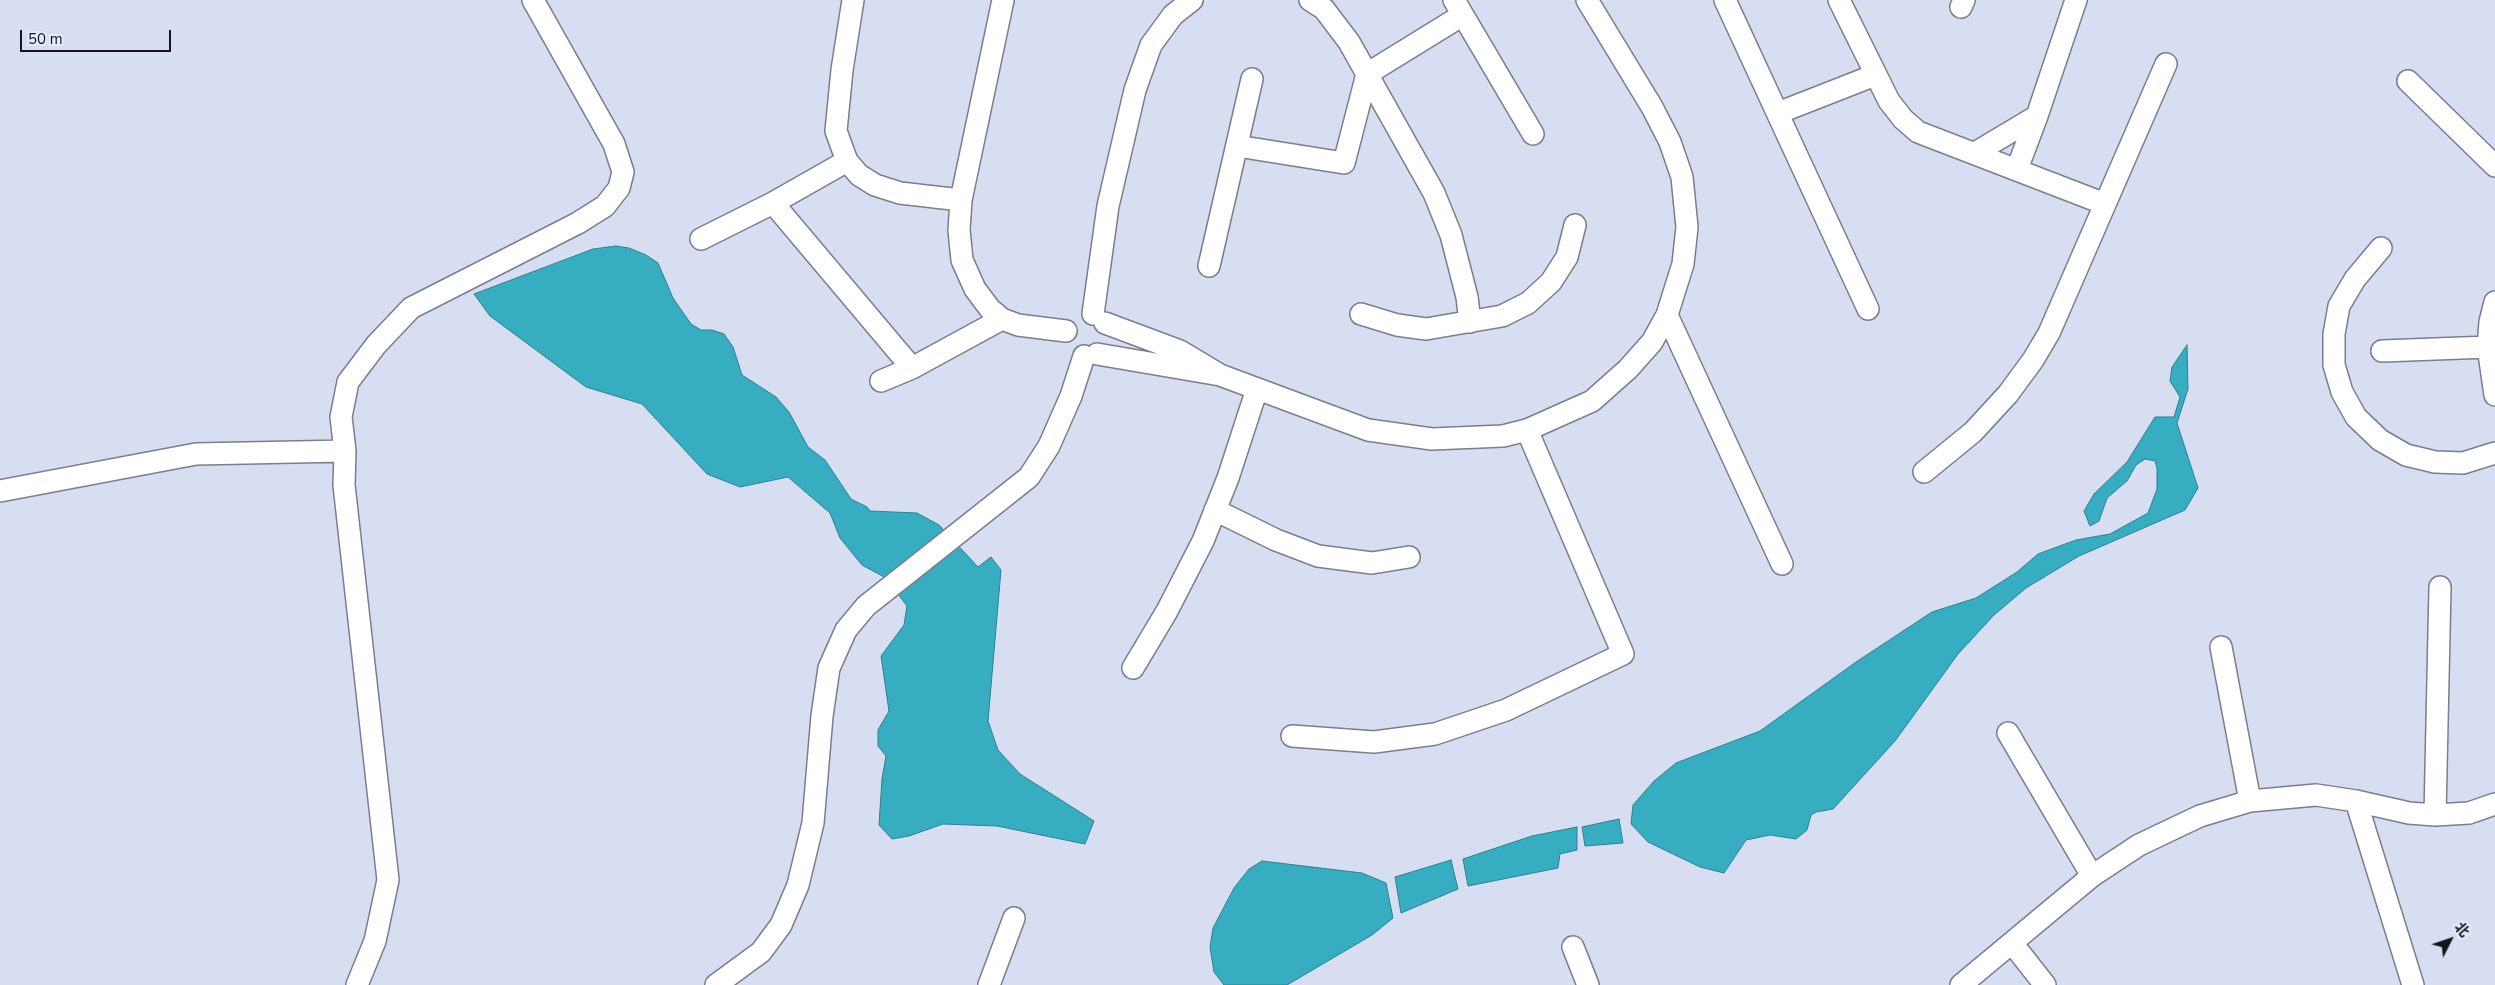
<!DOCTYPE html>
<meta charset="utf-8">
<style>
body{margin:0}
#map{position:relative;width:2495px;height:985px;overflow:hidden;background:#d8def1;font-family:"Nunito Sans","Noto Sans SC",sans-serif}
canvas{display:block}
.north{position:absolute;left:2425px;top:915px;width:50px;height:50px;-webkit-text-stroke:4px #e5ebfe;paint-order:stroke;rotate:49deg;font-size:14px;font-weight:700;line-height:20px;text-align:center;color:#14161d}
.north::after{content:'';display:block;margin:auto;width:18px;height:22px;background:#14161d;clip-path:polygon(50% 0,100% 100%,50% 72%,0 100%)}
.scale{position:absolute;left:20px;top:30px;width:151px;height:22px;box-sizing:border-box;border:2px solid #14161d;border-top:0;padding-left:6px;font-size:15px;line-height:18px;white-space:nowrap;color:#14161d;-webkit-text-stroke:4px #e5ebfe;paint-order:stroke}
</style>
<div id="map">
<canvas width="2495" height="985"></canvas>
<div class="north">北</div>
<div class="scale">50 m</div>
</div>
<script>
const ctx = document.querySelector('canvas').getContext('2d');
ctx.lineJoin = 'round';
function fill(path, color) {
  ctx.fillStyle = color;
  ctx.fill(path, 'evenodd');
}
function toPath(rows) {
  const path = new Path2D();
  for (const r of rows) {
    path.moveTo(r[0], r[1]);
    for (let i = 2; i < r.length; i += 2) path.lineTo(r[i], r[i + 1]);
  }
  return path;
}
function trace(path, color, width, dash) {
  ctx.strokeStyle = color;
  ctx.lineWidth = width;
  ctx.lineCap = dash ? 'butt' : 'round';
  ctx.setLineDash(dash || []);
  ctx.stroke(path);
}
const water = toPath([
 [616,246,629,248,646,255,658,263,673,298,691,324,701,330,712,330,724,334,733,347,742,375,776,397,789,412,808,447,825,460,851,499,867,507,870,511,917,513,939,525,978,567,991,557,1001,570,988,721,998,750,1020,774,1094,821,1085,844,997,826,943,824,909,836,892,839,879,825,882,779,886,756,878,746,878,730,889,711,881,656,904,625,907,606,886,578,862,565,840,538,830,513,788,477,740,487,707,474,642,404,586,387,490,316,474,294,593,249,616,246],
 [2187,345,2188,389,2177,423,2198,488,2185,510,2079,556,2026,588,1994,615,1958,654,1895,741,1833,809,1816,812,1811,815,1807,830,1796,839,1770,835,1746,840,1724,873,1700,867,1648,842,1631,824,1633,805,1654,781,1676,763,1760,731,1856,662,1932,612,1976,598,2017,572,2038,554,2076,540,2110,534,2148,513,2157,489,2157,468,2155,461,2145,459,2136,465,2127,481,2107,498,2099,521,2090,526,2084,511,2094,494,2127,462,2155,417,2174,417,2180,397,2170,381,2172,367,2187,345],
 [1619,819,1623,843,1585,846,1582,827,1619,819],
 [1577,827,1577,850,1560,854,1558,868,1468,886,1463,859,1532,836,1577,827],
 [1451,860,1458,889,1401,913,1395,877,1451,860],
 [1262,861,1362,873,1386,883,1393,918,1372,935,1287,985,1224,985,1214,972,1210,947,1213,928,1234,888,1249,869,1262,861]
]);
const street = toPath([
 [853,0,842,70,836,131,847,161,859,175,875,185,900,193,961,200],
 [1003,0,961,200,959,230,962,260,975,289,990,309,1002,319,1018,325,1066,331],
 [1310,0,1324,9,1349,42,1434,193,1451,235,1467,297,1470,322],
 [1454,0,1533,134],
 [1725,0,1868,309],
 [1839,0,1889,101,1903,119,1918,132,2105,204],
 [1961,7,1964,0],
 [2408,81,2495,166],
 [1778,113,1875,75],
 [2037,116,2076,0],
 [1237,146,1344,163,1367,74,1461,16],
 [1975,153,2037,116,2017,169],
 [773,203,912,368],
 [701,239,773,203,847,161],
 [2381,248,2355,279,2339,306,2334,334,2334,365,2342,392,2356,417,2380,440,2406,455,2435,462,2463,463,2495,453],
 [1209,266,1252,79],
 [2495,302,2490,322,2488,347,2495,395],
 [1093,314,1108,206,1135,90,1151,45,1173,15,1192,0],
 [1361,314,1397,325,1426,329,1502,316,1528,303,1551,282,1567,257,1575,225],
 [1667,315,1782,564],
 [2382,351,2488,347],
 [1097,354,1220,375,1180,351,1105,323],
 [1220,375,1368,430,1432,439,1503,436,1527,430,1592,401,1628,369,1652,342,1667,315,1683,264,1687,227,1682,177,1670,142,1652,107,1587,0],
 [881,381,912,368,1002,319],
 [1924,472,1973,432,2008,394,2033,360,2049,333,2166,64],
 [0,491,196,454,345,451],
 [1215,510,1276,540,1318,556,1372,563,1409,557],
 [2221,647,2250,801],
 [1133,668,1167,611,1203,541,1228,478,1257,389],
 [2008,733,2092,876],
 [1292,736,1374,742,1435,734,1506,710,1623,654,1527,430],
 [2356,801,2413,985],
 [2435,815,2440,587],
 [2012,943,2045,985],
 [1573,947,1588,985],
 [357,985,375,941,388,880,344,485,345,451,341,417,348,382,376,345,411,308,578,223,605,206,619,188,623,172,614,144,533,0],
 [716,985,761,952,781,925,798,885,813,823,822,716,829,668,846,630,866,606,1029,477,1049,446,1071,396,1084,356],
 [989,985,1014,918],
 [1961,985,2092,876,2139,845,2200,816,2250,801,2316,795,2356,801,2409,813,2435,815,2469,813,2495,804]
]);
fill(water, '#37adc2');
trace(water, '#2c8090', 1);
trace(street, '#787e8e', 24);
trace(street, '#fff', 21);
</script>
